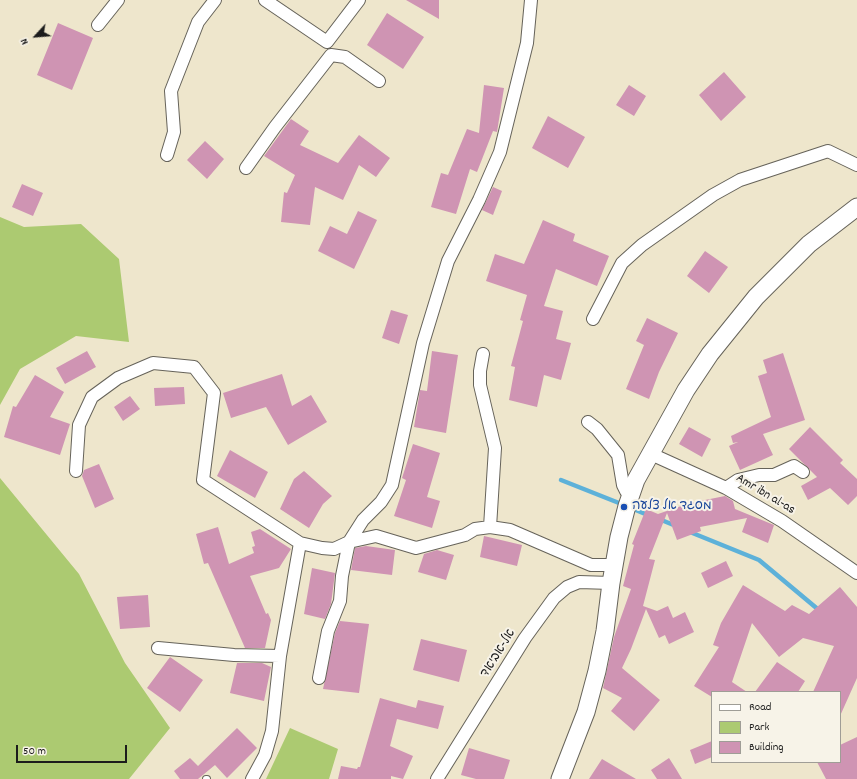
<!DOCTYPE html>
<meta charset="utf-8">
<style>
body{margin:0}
#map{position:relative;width:857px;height:779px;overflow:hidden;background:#eee6cc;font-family:Dekko,sans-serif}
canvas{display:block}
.legend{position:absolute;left:711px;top:691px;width:130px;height:72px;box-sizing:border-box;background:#f7f3e8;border:1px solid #9f9d96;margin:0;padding:5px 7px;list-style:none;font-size:12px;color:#1c1c1c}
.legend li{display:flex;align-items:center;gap:8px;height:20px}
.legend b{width:20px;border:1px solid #9f9d96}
.north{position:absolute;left:16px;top:16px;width:40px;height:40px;-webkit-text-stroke:3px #f7f3e8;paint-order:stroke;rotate:244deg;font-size:11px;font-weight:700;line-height:16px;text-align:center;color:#1c1c1c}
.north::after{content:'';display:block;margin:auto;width:14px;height:18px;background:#1c1c1c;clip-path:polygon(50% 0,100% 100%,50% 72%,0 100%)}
.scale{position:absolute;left:16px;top:745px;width:111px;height:18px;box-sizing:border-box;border:2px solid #1c1c1c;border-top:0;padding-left:5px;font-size:12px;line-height:14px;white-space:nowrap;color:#1c1c1c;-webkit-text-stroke:3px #f7f3e8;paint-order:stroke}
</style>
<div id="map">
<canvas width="857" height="779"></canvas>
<ul class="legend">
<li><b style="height:5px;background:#fff"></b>Road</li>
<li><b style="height:11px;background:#acca71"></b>Park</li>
<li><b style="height:11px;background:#cf94b3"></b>Building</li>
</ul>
<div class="north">N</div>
<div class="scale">50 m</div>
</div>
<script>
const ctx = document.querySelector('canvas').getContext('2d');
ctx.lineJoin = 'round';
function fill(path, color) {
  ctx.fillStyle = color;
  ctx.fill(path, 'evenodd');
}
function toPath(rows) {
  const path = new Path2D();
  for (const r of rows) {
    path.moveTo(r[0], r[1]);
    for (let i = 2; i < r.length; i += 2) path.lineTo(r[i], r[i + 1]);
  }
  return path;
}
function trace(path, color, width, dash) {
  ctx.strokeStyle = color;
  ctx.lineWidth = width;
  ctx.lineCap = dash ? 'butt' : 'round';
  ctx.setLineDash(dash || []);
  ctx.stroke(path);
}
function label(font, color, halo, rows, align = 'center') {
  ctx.font = font + ' Dekko,"Playpen Sans Hebrew",sans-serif';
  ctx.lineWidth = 4;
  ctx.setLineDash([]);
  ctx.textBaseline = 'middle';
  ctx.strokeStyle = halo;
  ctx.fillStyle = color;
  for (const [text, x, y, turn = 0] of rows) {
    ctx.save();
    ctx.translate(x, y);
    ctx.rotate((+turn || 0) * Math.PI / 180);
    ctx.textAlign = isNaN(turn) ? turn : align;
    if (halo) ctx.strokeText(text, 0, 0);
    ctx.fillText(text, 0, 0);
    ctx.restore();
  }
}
const green = toPath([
 [0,217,24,227,81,224,119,259,129,342,76,336,20,369,0,405],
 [0,478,79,574,125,663,170,728,129,779,0,779],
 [290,728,338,749,329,779,266,779]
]);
const stream = toPath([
 [561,480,624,505],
 [631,508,650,516],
 [659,519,676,526],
 [690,532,759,560,820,611]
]);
const building = toPath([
 [406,0,439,0,439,19],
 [387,13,424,37,403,69,367,45],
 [58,23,93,38,72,90,37,75],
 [724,72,746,97,721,121,699,95],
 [484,85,504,88,497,132,493,131,477,172,470,169,456,214,431,207,441,173,448,175,467,129,479,133],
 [629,85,646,96,634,116,616,105],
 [548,116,585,137,568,168,532,148],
 [291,119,309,131,300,145,338,163,359,135,390,158,376,177,359,165,343,200,315,187,310,225,281,222,284,192,287,193,295,175,264,156],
 [205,141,224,159,207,179,187,160],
 [22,184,43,193,33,216,12,207],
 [493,187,502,191,493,215,482,210],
 [358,211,377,220,354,269,318,251,330,226,347,234],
 [543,220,575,234,573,241,609,256,597,286,556,269,544,306,563,311,556,339,571,343,561,380,544,375,537,407,509,400,515,367,511,366,523,321,520,320,527,295,486,281,495,254,524,264],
 [705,251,728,267,709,293,687,276],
 [391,310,408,315,399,344,382,338],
 [647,318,678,333,659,372,649,399,626,389,644,345,636,341],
 [87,351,96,367,65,384,56,368],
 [432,351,458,355,446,433,414,427,420,390,427,391],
 [783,353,805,420,763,434,773,455,740,470,729,446,738,442,733,443,731,436,771,417,758,376,767,373,763,360],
 [282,374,292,406,311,395,327,422,288,445,266,407,231,418,223,393],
 [35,375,64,392,50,417,70,424,60,455,4,437,13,406,16,407],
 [184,387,185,404,155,406,154,388],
 [130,396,140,409,123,421,114,407],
 [689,427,711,439,702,457,679,444],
 [810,427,843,460,840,463,857,479,857,496,848,505,830,488,808,500,801,486,817,477,789,449],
 [413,444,440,453,427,497,440,501,432,528,394,516,406,480,402,478],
 [230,450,268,472,255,498,217,476],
 [99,464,114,499,95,508,82,476,84,470],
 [304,471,332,496,323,504,309,528,280,509,294,479],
 [725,496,733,501,735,509,774,525,768,543,742,532,747,518,700,527,701,531,677,540,667,513,649,559,655,560,643,606,657,611,668,606,673,618,685,612,694,632,669,644,665,635,659,638,646,609,631,649,622,668,660,700,634,731,611,711,622,698,603,688,614,637,631,589,623,586,634,545,632,544,646,509,658,514,690,503],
 [218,527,229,564,254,553,252,547,255,546,251,532,260,529,291,549,279,568,250,576,266,614,268,613,271,620,265,648,245,648,208,563,204,564,196,534],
 [484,536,522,545,517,566,480,557],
 [366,546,395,550,392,575,351,570,355,548],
 [437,550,454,555,446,580,418,572,424,554],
 [726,561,733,576,708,588,701,573],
 [312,568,335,573,331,604,325,619,304,614],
 [743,585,785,611,792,605,809,614,840,587,857,607,857,678,840,716,840,692,813,692,834,646,803,638,779,657,752,623,732,682,747,692,712,692,712,697,694,686,719,647,713,645,721,623],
 [148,595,150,627,120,629,117,597],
 [340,621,369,624,359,693,323,689,335,633],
 [421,639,467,650,459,682,413,670],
 [170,657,203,680,180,712,147,688],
 [777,662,805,681,798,692,755,692],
 [237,663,262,663,271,667,264,701,230,693],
 [380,698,416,708,418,700,444,706,438,729,397,719,390,746,413,756,403,779,391,776,391,779,338,779,341,766,357,769,358,767,360,767],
 [237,728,257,748,227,778,215,765,198,779,180,779,174,771,190,758,198,766],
 [857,737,857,779,826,779,817,762,840,762,840,745],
 [712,741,712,757,695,764,690,750],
 [469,748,510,760,504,779,476,779,461,775],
 [669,758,676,769,682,779,657,779,651,770],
 [602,759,636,779,589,779]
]);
const service = toPath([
 [206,779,207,779]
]);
const minor = toPath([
 [265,0,327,42,359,0],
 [98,25,118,0],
 [167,155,174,132,171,91,198,22,215,0],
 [246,168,275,127,331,55,345,57,379,81],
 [593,319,622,263,642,245,713,195,740,180,828,151,857,165],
 [483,354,480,371,480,385,495,448,490,527],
 [588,422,597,429,618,455,623,485,626,491,631,495],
 [651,454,726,488,782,521,857,573],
 [76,471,79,425,92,397,118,378,153,363,194,367,214,393,203,480,300,543,322,548,334,549,349,542,376,536,416,548,465,535,475,529,490,527,510,530,591,565,614,565],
 [726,488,738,480,759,475,774,475,794,466,803,472],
 [158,648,234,655,280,656,300,543],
 [319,678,328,631,340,601,342,576,349,542,363,520,381,502,392,485,423,343,448,261,479,200,500,152,527,43,531,0],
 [252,779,265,755,272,731,280,656],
 [437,779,525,638,554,598,567,587,579,582,611,583]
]);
const secondary = toPath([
 [560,779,586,712,597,671,605,631,611,583,619,537,627,506,636,480,686,390,710,354,756,297,809,244,857,207]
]);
const markers = [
 [624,507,4,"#1a4fb4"]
];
const streetNames = [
 ["Amr ibn al-as",765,495,31],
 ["אל-אביאד",499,654,-58]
];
const transitNames = [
 ["מסגד אל צלעה",632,507]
];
fill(green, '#acca71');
trace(stream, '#5db1d9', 4.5);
fill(building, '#cf94b3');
trace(service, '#66635a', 8);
trace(minor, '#66635a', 14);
trace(secondary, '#66635a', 19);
trace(service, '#fff', 6);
trace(minor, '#fff', 12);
trace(secondary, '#fff', 17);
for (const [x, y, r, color] of markers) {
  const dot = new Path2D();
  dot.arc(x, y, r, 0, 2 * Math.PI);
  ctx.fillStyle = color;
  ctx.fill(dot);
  trace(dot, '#f7f3e8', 1.5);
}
label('13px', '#1c1c1c', '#f7f3e8', streetNames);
label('13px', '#164399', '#f7f3e8', transitNames, 'left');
</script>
